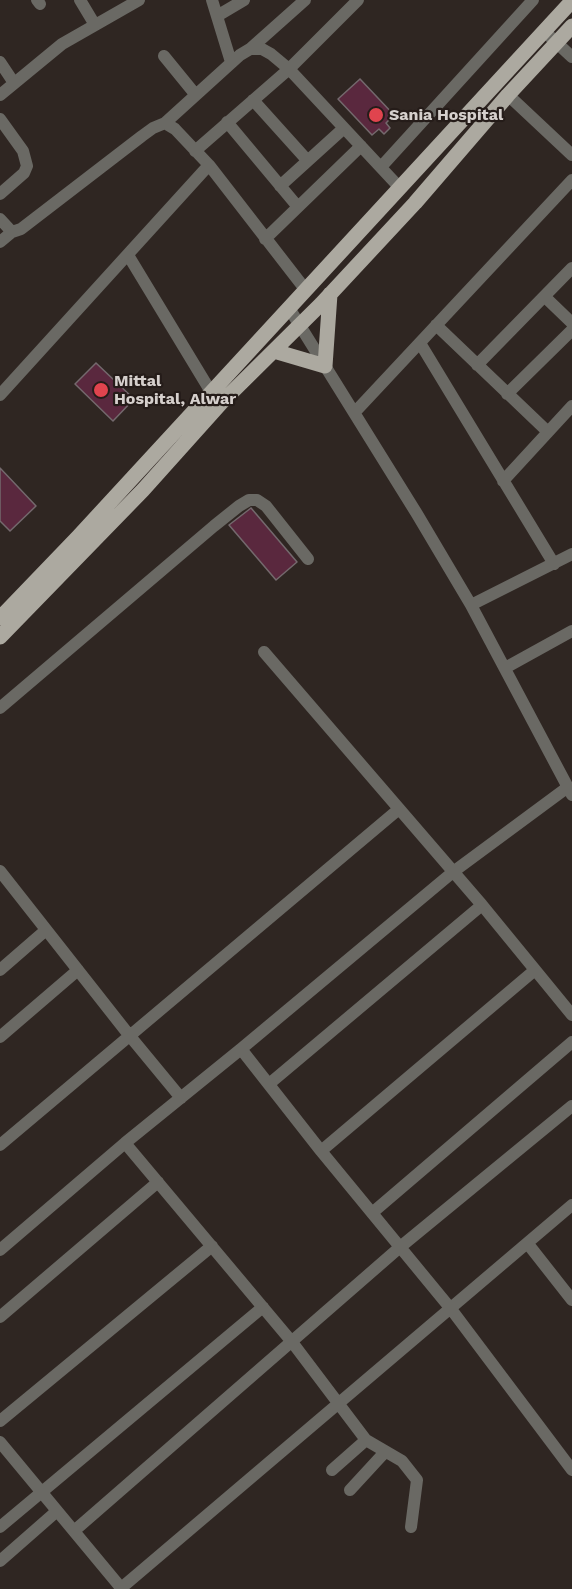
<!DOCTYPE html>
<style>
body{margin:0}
canvas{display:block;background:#2f2622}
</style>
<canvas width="572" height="1589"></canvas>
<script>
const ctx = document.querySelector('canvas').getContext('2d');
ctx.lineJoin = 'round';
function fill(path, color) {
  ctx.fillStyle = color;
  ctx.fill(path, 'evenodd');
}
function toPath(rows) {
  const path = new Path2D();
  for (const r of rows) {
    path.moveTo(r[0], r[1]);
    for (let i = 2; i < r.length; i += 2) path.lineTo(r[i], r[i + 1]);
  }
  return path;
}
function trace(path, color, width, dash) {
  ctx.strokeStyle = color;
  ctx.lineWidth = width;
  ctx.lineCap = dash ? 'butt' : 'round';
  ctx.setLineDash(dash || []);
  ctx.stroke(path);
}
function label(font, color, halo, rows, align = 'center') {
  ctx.font = font + ' "Work Sans",sans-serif';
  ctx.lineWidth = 4.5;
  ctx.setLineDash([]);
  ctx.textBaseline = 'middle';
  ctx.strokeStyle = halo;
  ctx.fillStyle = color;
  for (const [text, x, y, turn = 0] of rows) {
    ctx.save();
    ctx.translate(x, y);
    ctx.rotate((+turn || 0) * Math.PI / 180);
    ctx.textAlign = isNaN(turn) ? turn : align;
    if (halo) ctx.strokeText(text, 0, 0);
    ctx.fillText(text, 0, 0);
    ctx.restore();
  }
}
const building = toPath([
 [360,79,394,115,386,123,390,128,384,134,379,129,372,135,338,99,360,79],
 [96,363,134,399,113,421,75,384,96,363],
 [0,468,36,506,10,531,0,521,0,468],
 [251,508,297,562,276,580,229,525,251,508]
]);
const minor = toPath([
 [37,0,40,4],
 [80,0,95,25],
 [212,0,231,62],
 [217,16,244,0],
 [544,31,572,57],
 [250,49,305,0],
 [164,56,195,94],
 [0,62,14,83],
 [0,95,62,44,139,0],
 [508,95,572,155],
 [253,100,307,160],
 [0,119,23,151,27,166,24,173,0,194],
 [227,122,298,207],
 [165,123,240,55,250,49,262,49,271,54,289,69,400,188],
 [195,151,289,69,358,0],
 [381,167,533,0],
 [280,186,344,128],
 [0,219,12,232,21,229,142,136,153,128,165,123,175,129,209,165,305,289],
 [265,239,361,146],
 [0,242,12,232],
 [128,255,211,392],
 [545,297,572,323],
 [289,308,417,514,471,605,572,795],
 [436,325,548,432],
 [420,343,554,564],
 [477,365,572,268],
 [507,394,572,330],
 [0,395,209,165],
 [355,412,572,180],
 [503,481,572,406],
 [471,605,572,554],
 [264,652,482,905,572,1015],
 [505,668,572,631],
 [0,708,214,526,239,506,249,500,257,500,266,506,308,559],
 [0,871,129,1035,181,1098],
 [0,970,46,930],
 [0,1037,78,970],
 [241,1049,321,1151,451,1309,572,1470],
 [269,1084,482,905],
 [125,1143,292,1342,366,1440,402,1461,417,1480,411,1527],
 [0,1145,399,809],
 [321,1151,535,970],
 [372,1213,572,1042],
 [528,1244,572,1300],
 [0,1250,125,1143,241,1049,453,872,568,787],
 [0,1317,158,1182],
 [0,1421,212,1246],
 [0,1442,122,1589],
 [332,1470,366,1440],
 [350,1490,385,1452],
 [0,1527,263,1307],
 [74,1531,399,1248,572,1106],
 [0,1561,57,1511],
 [120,1589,572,1205]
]);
const major = toPath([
 [274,351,325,366,330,294],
 [0,618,78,537,572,1],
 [0,637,143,490,221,403,321,304,415,203,508,95,572,26]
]);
const markers = [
 [376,115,8,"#e0444e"],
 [101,390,8,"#e0444e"]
];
const poiNames = [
 ["Sania Hospital",389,115],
 ["Mittal",114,381],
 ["Hospital, Alwar",114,399]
];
fill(building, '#5a283e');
trace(building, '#74696d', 1.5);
trace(minor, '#6a6964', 12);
trace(major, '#aca9a0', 15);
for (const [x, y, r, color] of markers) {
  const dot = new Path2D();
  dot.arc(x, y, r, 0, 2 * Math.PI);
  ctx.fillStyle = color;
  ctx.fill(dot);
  trace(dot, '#251c19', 2);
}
label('bold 16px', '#d6d0cd', '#251c19', poiNames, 'left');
</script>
